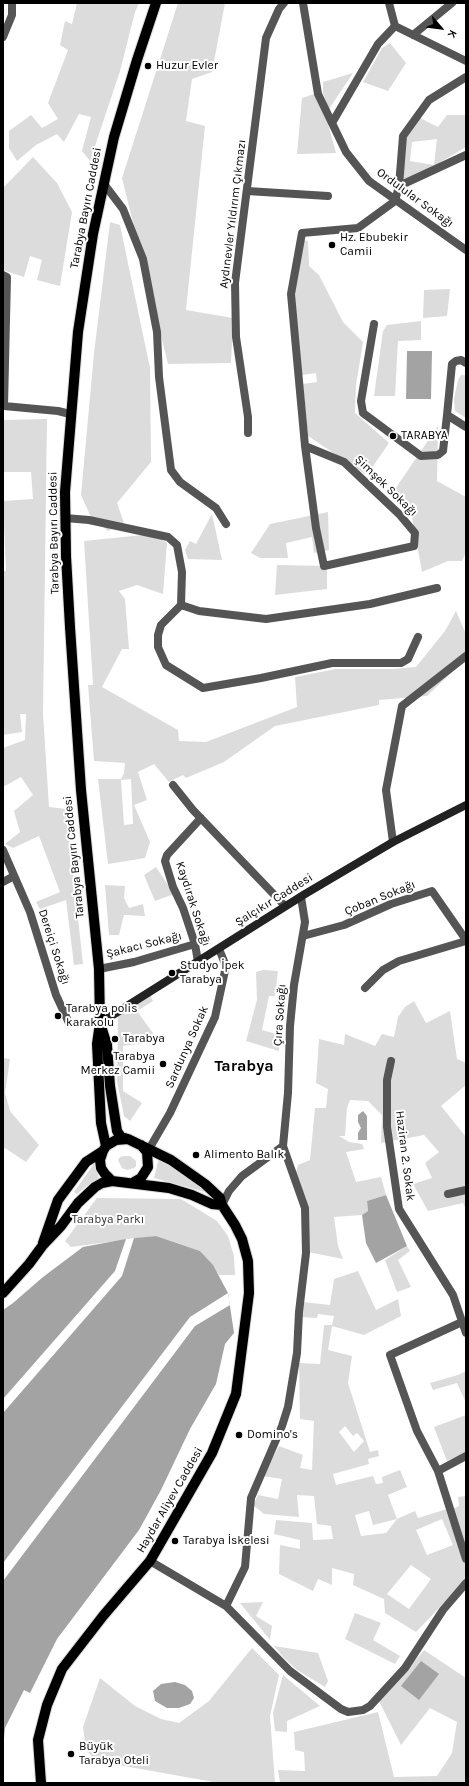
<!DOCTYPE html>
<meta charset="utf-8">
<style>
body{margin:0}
#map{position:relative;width:469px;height:1786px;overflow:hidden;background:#fff;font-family:Karla,sans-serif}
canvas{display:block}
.frame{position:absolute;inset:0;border:4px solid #000;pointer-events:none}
.north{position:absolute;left:421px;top:8px;width:40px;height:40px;-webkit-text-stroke:3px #fff;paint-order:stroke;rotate:118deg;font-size:11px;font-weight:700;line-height:16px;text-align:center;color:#000}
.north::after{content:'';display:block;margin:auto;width:14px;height:18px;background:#000;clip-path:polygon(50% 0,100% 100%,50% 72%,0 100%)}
</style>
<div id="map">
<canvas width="469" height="1786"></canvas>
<div class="frame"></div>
<div class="north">K</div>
</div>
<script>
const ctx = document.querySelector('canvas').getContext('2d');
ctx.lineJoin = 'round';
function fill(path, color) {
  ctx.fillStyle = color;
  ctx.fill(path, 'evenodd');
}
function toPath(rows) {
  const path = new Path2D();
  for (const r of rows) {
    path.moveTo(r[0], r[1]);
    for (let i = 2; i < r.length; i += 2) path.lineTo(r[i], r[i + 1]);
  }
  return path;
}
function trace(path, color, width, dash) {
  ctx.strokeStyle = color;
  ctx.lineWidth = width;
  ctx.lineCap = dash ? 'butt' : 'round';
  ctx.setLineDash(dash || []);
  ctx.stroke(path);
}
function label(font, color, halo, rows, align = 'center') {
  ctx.font = font + ' Karla,sans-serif';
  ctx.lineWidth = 4;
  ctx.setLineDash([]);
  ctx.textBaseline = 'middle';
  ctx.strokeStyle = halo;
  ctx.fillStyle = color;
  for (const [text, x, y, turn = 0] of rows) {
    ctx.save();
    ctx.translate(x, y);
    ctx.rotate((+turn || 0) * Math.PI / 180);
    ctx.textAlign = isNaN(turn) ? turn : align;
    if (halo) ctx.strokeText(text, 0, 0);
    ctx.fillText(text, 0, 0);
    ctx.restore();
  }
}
const green = toPath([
 [77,3,139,3,135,12,120,71,90,161,82,151,91,117,79,114,64,142,57,134,36,145,17,161,9,148,9,131,31,115,42,128,58,119,48,103,68,50,60,45,65,21,72,24],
 [178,3,225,3,212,72,192,79,186,121,205,126,186,310,233,318,231,363,168,364,122,178],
 [390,43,406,63,388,91,363,82,382,48],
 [353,73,329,109,323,93,323,82],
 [314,94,327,120,336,153,297,154,302,98],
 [447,115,466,115,466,147,434,166,403,181,405,137,420,118,438,127],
 [437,139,434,165,410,161,412,142],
 [33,157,57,183,72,212,60,286,37,280,42,260,30,256,24,277,3,270,3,188],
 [110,222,120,225,150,368,151,462,117,503,124,523,108,531,90,515,81,495,94,353],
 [303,240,308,241,309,266,319,275,343,322,363,342,356,385,355,413,389,443,369,472,365,474,308,436,303,384,317,382,316,373,302,375,293,296],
 [450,289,447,316,423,318,424,290],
 [421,321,421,340,398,341,395,396,374,396,383,331,387,325],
 [461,375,466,375,466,418,455,411,454,399,458,380],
 [47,419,43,714,49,807,66,809,83,964,74,965,66,900,40,909,36,902,60,892,39,836,13,848,5,844,20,832,14,811,33,795,21,777,3,787,3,748,25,740,26,714,20,714,22,732,3,735,3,571,6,571,3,501,33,499,31,472,3,472,3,420],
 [438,426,437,481,466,497,466,552,462,561,448,561,422,572,412,517,391,495],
 [328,512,329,550,314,553,312,537,286,543,288,558,260,558,251,553,270,524],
 [212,514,222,560,188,559,185,550,190,541,196,544],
 [143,535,155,536,167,543,163,594,137,585,119,591,125,599,129,649,122,649,102,687,178,730,179,741,206,742,297,707,295,677,336,669,392,669,416,667,445,631,456,611,466,634,466,659,427,696,379,700,379,705,275,726,224,762,186,778,183,775,169,782,154,764,138,772,147,800,134,805,150,842,145,858,108,864,98,779,121,779,124,773,125,763,94,761,88,685,93,685,84,541],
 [131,779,133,824,124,825,121,780],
 [277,565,327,566,327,589,275,595],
 [156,867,174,894,155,901,144,875],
 [105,885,125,886,124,898,129,908,143,904,145,916,124,915,119,935,109,935],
 [263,970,278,971,275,996,269,996,262,1030,280,1035,279,1051,246,1041,257,1000,256,972],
 [150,995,153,1001,137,1011,155,1036,144,1043,123,1046,123,1091,142,1103,130,1121,124,1116,117,1081,118,1015],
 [414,1001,426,1023,450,1011,457,1059,466,1063,466,1085,441,1106,466,1137,466,1209,463,1203,428,1211,413,1184,432,1178,425,1163,439,1152,424,1135,381,1143,382,1115,368,1101,350,1100,347,1108,345,1136,339,1136,349,1142,362,1144,364,1149,346,1152,356,1182,381,1177,386,1195,367,1201,368,1211,362,1215,334,1217,338,1246,343,1259,303,1251,302,1214,295,1176,298,1165,310,1160,315,1108,326,1108,328,1089,316,1083,319,1039,344,1045,345,1034,375,1046,382,1034,394,1037,398,1017,405,1007],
 [3,1058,10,1059,5,1093,10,1111,39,1145,26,1162,5,1148,3,1150],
 [124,1156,130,1156,136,1161,136,1166,134,1168,127,1170,122,1168,118,1160,120,1157],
 [159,1157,212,1194,154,1178],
 [95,1162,99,1179,88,1185,77,1194,74,1192],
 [97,1198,181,1199,217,1221,228,1236,234,1256,235,1275,219,1275,200,1251,156,1236,71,1247,65,1241],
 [407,1246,410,1251,398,1260,411,1287,397,1292,385,1260],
 [358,1271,376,1310,398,1299,401,1316,364,1335,332,1326,328,1350,352,1356,348,1383,370,1452,378,1450,379,1456,368,1459,369,1464,333,1474,336,1485,373,1476,376,1484,383,1483,382,1477,400,1470,407,1487,388,1495,397,1519,415,1511,418,1518,447,1509,448,1511,459,1506,458,1497,466,1496,466,1580,416,1632,385,1613,384,1599,353,1585,354,1574,332,1568,332,1585,318,1579,313,1591,279,1574,280,1545,300,1549,300,1540,274,1534,276,1520,312,1523,313,1540,333,1539,331,1526,317,1524,314,1496,297,1495,299,1517,264,1514,253,1505,258,1495,278,1499,282,1479,263,1476,279,1446,303,1455,300,1468,312,1470,314,1421,300,1419,299,1363,320,1364,324,1325,332,1325,334,1316,318,1314,317,1318,301,1317,303,1302,330,1305,334,1279],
 [345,1426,353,1436,357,1433,364,1441,354,1452,339,1432],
 [369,1511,373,1525,397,1519,386,1533,361,1536,355,1515],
 [442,1519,453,1545,427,1555,416,1530],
 [411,1565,431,1579,409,1609,387,1594],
 [466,1371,466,1403,457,1383,433,1390,430,1383,458,1375],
 [466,1415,466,1453,447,1461,434,1427],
 [263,1602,256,1616,272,1626,270,1640,240,1603],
 [355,1613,381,1623,373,1640,400,1656,395,1664,345,1639],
 [274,1646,318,1653,328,1681,325,1687,297,1670,283,1657],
 [252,1648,279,1675,270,1716,275,1783,219,1783,96,1761,86,1750,83,1727,100,1678,135,1706,161,1719,179,1723,209,1701],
 [424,1650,466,1678,466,1783,280,1783,278,1770,305,1771,304,1752,295,1750,294,1732,378,1712,394,1777,437,1776,452,1753,457,1722,430,1708,401,1745,379,1701],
 [283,1675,320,1706,287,1721,287,1732,275,1731,273,1713]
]);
const water = toPath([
 [407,351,432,351,431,399,406,399],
 [363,1111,367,1116,367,1140,358,1140,358,1133,361,1128,358,1122,358,1115],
 [386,1195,407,1246,376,1263,366,1243,362,1215,368,1211,367,1201],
 [156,1236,200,1251,213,1265,228,1293,234,1333,225,1344,216,1384,190,1429,161,1490,139,1530,57,1639,30,1693,24,1690,5,1728,3,1749,3,1310,13,1303,43,1277,83,1247,126,1239],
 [421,1661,439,1674,419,1700,401,1686],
 [175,1682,185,1685,192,1691,194,1698,190,1704,179,1708,167,1708,155,1701,153,1691,161,1684]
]);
const pier = toPath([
 [134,1238,122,1276,3,1413,3,1399,115,1271,126,1239],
 [228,1293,230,1305,195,1326,3,1581,3,1563,190,1317]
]);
const street = toPath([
 [303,3,318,94,346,152,369,181,466,250],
 [395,26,466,61],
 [413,35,452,3],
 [3,37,12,15,12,3],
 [332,123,378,44,395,26,389,3],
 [104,184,123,209,143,259,157,332,159,377,171,470,180,482,216,508,226,524],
 [399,186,466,155],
 [247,191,328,196],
 [3,275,7,277,4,406,58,411,70,414],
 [374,324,361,401,363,413,421,456,438,455,443,451,447,415],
 [466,363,461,360,456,361,452,364,447,415,466,427],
 [248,433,248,417,236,337,235,283,266,38,279,9,284,3],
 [305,446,316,528,324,566,414,546,415,533,399,514,344,462,305,446,291,294,302,233,358,228,395,201,399,186,403,136,429,100,466,77],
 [65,518,89,520,168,537,177,545,182,572,181,605,199,611,266,619,370,604,437,588],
 [181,605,161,625,158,635,158,647,166,665,203,688,261,678,332,663,401,663,408,659,418,637],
 [173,785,193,810,285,906],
 [393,842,386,790,402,706,466,656],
 [3,850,30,912,56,995,69,1023,100,1023],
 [3,882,14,876],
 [303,936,344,925,391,904,432,891,466,940],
 [198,962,195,944,183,908,173,887,165,861,167,855,201,818],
 [99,969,134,962,195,944],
 [365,988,383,970,399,961,466,941],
 [391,1061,387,1080,387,1127,399,1209,453,1295,466,1333],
 [149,1149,170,1113,215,1017,226,966,219,949],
 [448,1194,466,1190],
 [222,1205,229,1191,242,1176,283,1146,288,1093,290,1026,294,985,305,922,301,897],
 [462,1322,390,1355,417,1431,438,1471,466,1559],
 [438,1471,466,1456],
 [150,1561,226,1606,290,1671,341,1709,348,1712,363,1710,370,1706,405,1668,443,1610,466,1583],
 [226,1606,245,1567,251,1498,282,1426,288,1407,297,1353,299,1312,306,1253,305,1208,283,1146]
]);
const secondary = toPath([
 [100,1023,305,894,393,842,466,805]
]);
const primary = toPath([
 [100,1023,107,1045,110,1086,117,1131,121,1137,128,1139],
 [106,1146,101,1123,97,1044,100,1023,99,969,81,790,70,627,66,556,65,492,78,332,93,234,114,137,137,60,156,3],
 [134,1182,141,1178,148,1167,147,1152,141,1145],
 [43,1243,58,1200,86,1162,103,1151],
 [3,1293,29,1264,43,1245,61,1226,78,1203,95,1187,102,1183,112,1181,169,1188,192,1195,212,1204,222,1205],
 [41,1783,38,1740,47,1705,62,1669,103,1616,150,1561,212,1453,236,1394,249,1293,248,1261,242,1239,235,1225,222,1205,220,1198,205,1184,171,1160,128,1139,116,1140,106,1146,103,1151,100,1160,101,1168,105,1174,112,1181]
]);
const markers = [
 [148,66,4,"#000"],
 [332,245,4,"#000"],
 [393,436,4,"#000"],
 [172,973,4,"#000"],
 [58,1016,4,"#000"],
 [115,1039,4,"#000"],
 [163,1064,4,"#000"],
 [196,1155,4,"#000"],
 [239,1435,4,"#000"],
 [175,1541,4,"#000"],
 [71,1754,4,"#000"]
];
const poiNames = [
 ["Huzur Evler",156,66],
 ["Hz. Ebubekir",340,238],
 ["Camii",340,252],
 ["TARABYA",401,436],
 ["Studyo İpek",180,966],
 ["Tarabya",180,980],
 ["Tarabya polis",66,1009],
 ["karakolu",66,1023],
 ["Tarabya",123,1039],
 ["Tarabya",155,1057,"right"],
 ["Merkez Camii",155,1071,"right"],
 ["Alimento Balık",204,1155],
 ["Domino's",247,1435],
 ["Tarabya İskelesi",183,1541],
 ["Büyük",79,1747],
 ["Tarabya Oteli",79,1761]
];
const streetNames = [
 ["Ordulular Sokağı",415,198,36],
 ["Tarabya Bayırı Caddesi",86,208,-79],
 ["Aydınevler Yıldırım Çıkmazı",233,214,-83],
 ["Şimşek Sokağı",386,486,44],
 ["Tarabya Bayırı Caddesi",54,533,-91],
 ["Tarabya Bayırı Caddesi",74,857,-96],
 ["Çoban Sokağı",380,898,-22],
 ["Şalçıkır Caddesi",274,900,-32],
 ["Kaydırak Sokağı",193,904,72],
 ["Şakacı Sokağı",144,945,-14],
 ["Dereiçi Sokağı",54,947,72],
 ["Çıra Sokağı",280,1015,-86],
 ["Sardunya Sokak",187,1047,-66],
 ["Haziran 2. Sokak",405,1156,83],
 ["Haydar Aliyev Caddesi",170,1500,-60]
];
const parkNames = [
 ["Tarabya Parkı",108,1220]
];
const districtNames = [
 ["Tarabya",244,1066]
];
fill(green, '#dcdcdc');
fill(water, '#a3a3a3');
fill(pier, '#fff');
trace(primary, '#dbdbdb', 12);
trace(street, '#555', 8);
trace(secondary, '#222', 8);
trace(primary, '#000', 10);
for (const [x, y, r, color] of markers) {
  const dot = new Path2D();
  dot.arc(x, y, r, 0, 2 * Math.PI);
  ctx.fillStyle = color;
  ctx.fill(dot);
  trace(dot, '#fff', 1.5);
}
label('12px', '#000', '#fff', poiNames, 'left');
label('12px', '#000', '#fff', streetNames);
label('12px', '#333', '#fff', parkNames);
label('bold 16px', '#000', '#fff', districtNames);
</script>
